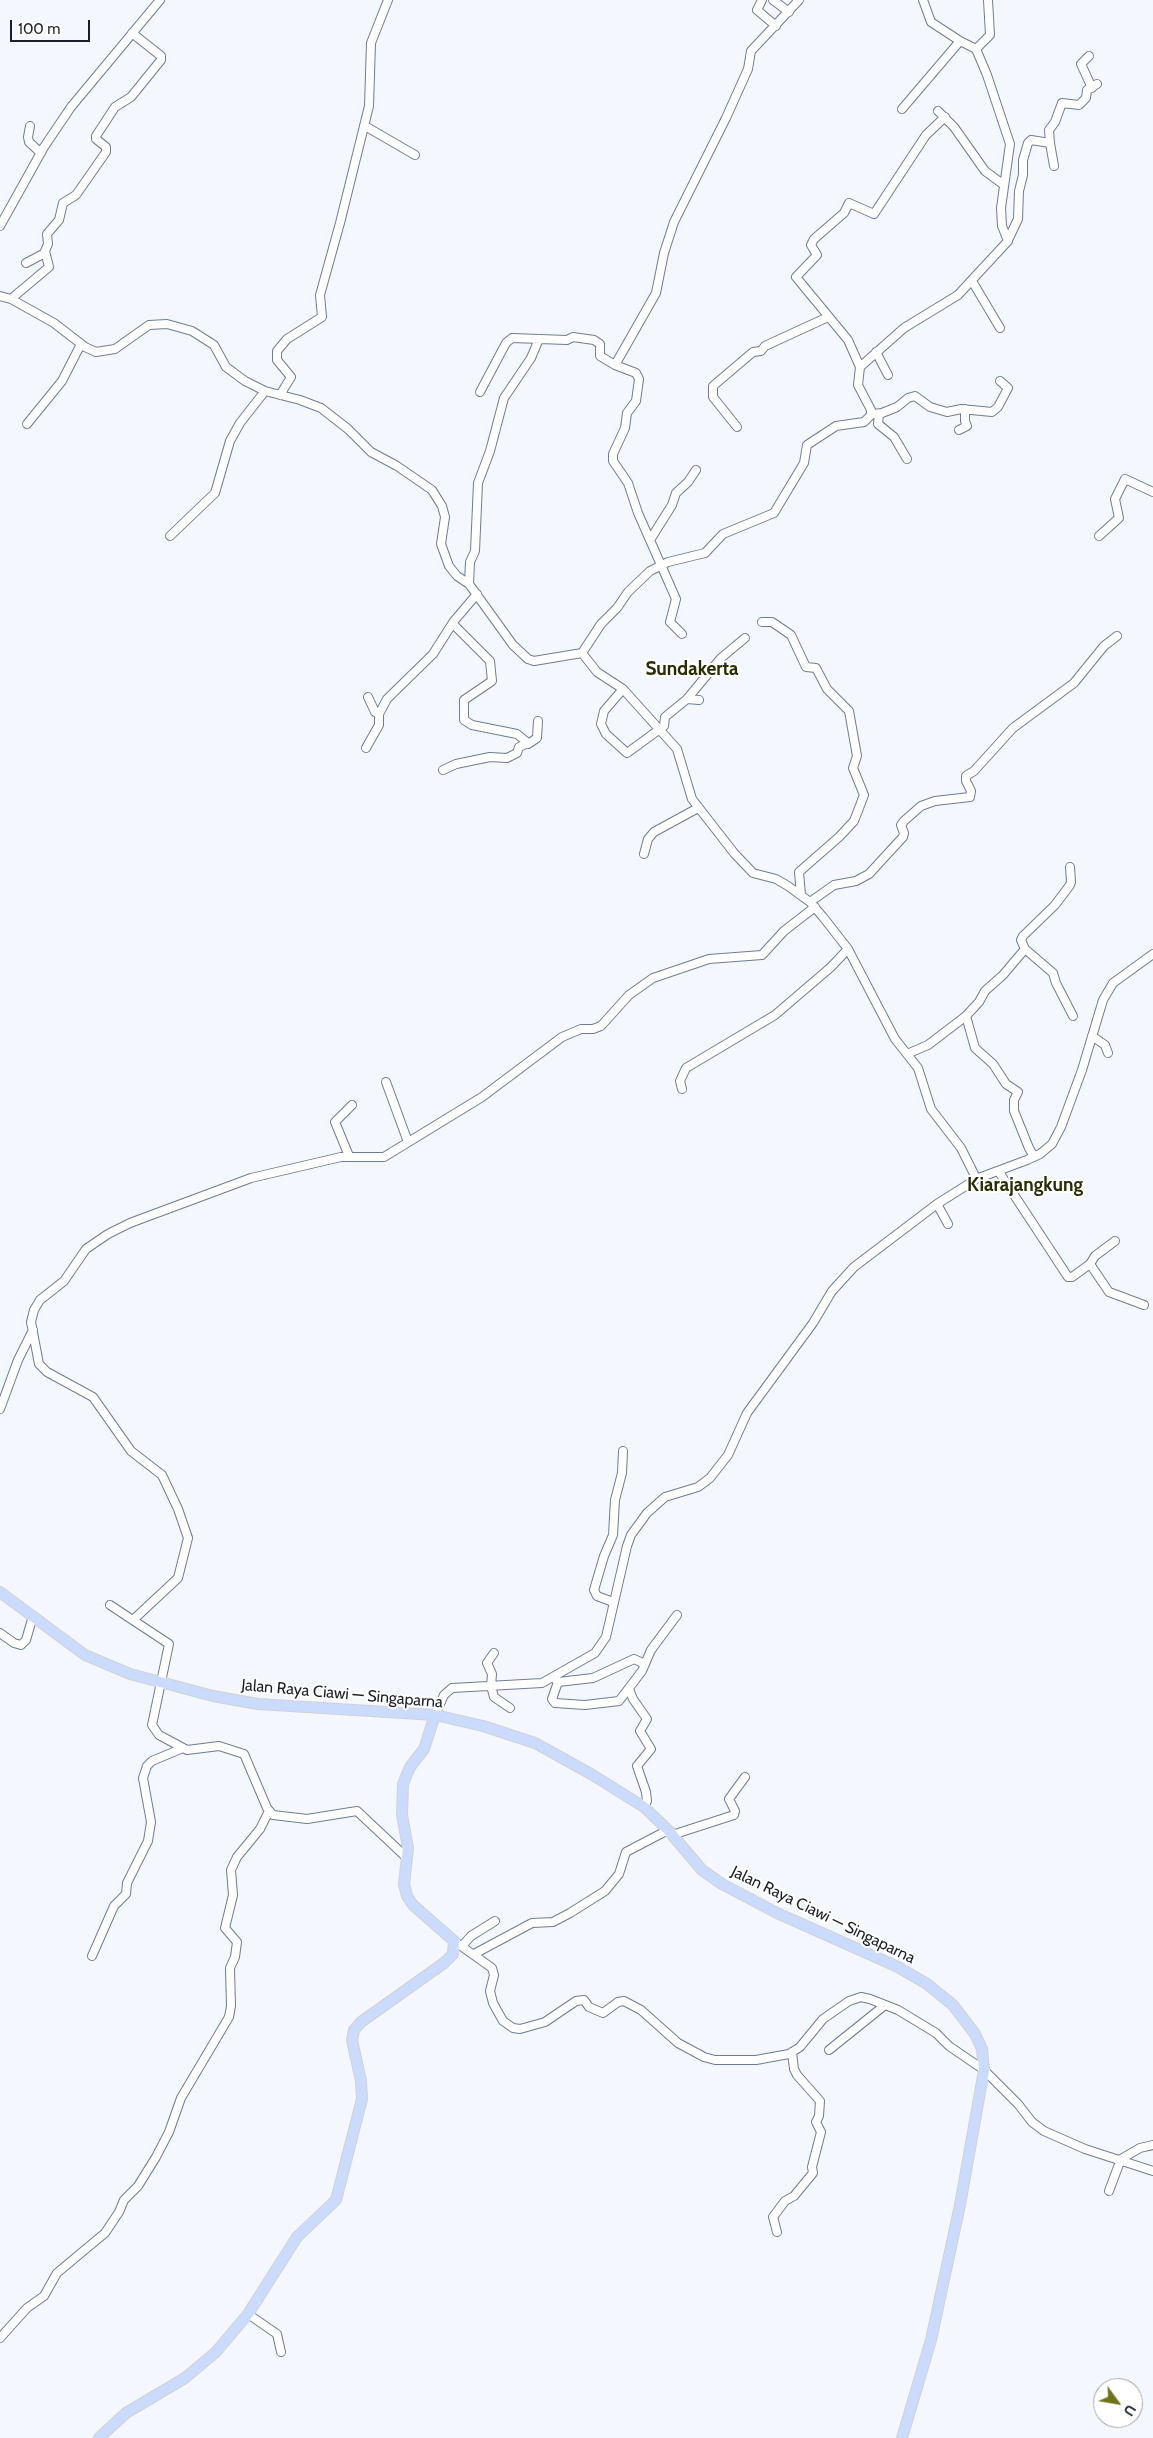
<!DOCTYPE html>
<html>
<head>
<meta charset="utf-8">
<style>
	body { margin:0 }
	#map { position:relative; width:1153px; height:2438px; overflow:hidden; background:#f4f7fd; font-family:Cabin,sans-serif }
	canvas { display:block }
	.north { position:absolute; left:1093px; top:2378px; width:50px; height:50px; box-sizing:border-box; background:#fff; border:1px solid #a3a5a9; border-radius:50%; rotate:122deg; font-size:14px; font-weight:700; line-height:20px; text-align:center; color:#1a1f29 }
	.north::after { content:''; display:block; margin:auto; width:18px; height:22px; background:#6f741b; clip-path:polygon(50% 0,100% 100%,50% 72%,0 100%) }
	.scale { position:absolute; left:10px; top:20px; width:80px; height:22px; box-sizing:border-box; border:2px solid #1a1f29; border-top:0; padding-left:6px; font-size:15px; line-height:18px; white-space:nowrap; color:#1a1f29; -webkit-text-stroke:4px #fff; paint-order:stroke }
</style>
</head>
<body>
<div id="map">
<canvas width="1153" height="2438"></canvas>
<div class="north">U</div>
<div class="scale">100 m</div>
</div>
<script>
const context = document.querySelector('canvas').getContext('2d');
context.lineJoin = 'round';
function toPath(rows) {
  const path = new Path2D();
  for (const r of rows) {
    path.moveTo(r[0], r[1]);
    for (let i = 2; i < r.length; i += 2) path.lineTo(r[i], r[i + 1]);
  }
  return path;
}
function stroke(path, color, width, dash) {
  context.strokeStyle = color;
  context.lineWidth = width;
  context.lineCap = dash ? 'butt' : 'round';
  context.setLineDash(dash || []);
  context.stroke(path);
}
function write(font, color, halo, rows, align = 'center') {
  context.font = font + ' Cabin,sans-serif';
  context.lineWidth = 4;
  context.setLineDash([]);
  context.textBaseline = 'middle';
  context.strokeStyle = halo;
  context.fillStyle = color;
  for (const [text, x, y, turn = 0] of rows) {
    context.save();
    context.translate(x, y);
    context.rotate((+turn || 0) * Math.PI / 180);
    context.textAlign = isNaN(turn) ? turn : align;
    if (halo) context.strokeText(text, 0, 0);
    context.fillText(text, 0, 0);
    context.restore();
  }
}
const minor = toPath([
	[762,0,757,10,776,26],
	[773,0,789,12],
	[976,49,990,35,988,0],
	[1089,56,1081,64,1092,88],
	[902,109,960,41],
	[938,111,954,127,985,171,1004,185],
	[30,126,28,137,29,142,41,153],
	[365,126,415,155],
	[1050,143,1049,130,1055,122,1062,103,1079,105,1086,98,1087,90,1097,84],
	[0,226,44,147,71,107,160,0],
	[1009,238,1018,219,1019,191,1023,175,1023,160,1028,143,1031,140,1050,143,1054,166],
	[26,263,45,253],
	[972,281,1000,328],
	[0,296,11,299,54,323,85,347,96,352,115,349,149,325,167,324,192,331,214,345,226,367,245,381,265,391,300,400,321,408,348,429,371,452,397,466,432,490,442,506,445,517,441,544,449,566,457,576,469,584,513,645,528,659,534,661,582,653,597,672,623,689,677,749,692,799,734,853,753,873,776,879,788,886,810,902,823,917,848,949,895,1039,918,1068,931,1109,961,1148,975,1176,975,1180,937,1204,854,1267,832,1291,813,1323,747,1413,728,1455,710,1478,698,1487,665,1497,647,1513,631,1535,627,1546,606,1637,595,1653,542,1683,452,1688,444,1695,435,1715],
	[11,299,49,267,45,251,48,244,47,234,59,220,63,203,76,195,106,152,106,147,96,139,96,136,115,107,131,97,161,60,161,56,132,33],
	[876,352,888,375],
	[860,367,848,340,796,277,817,255,811,245,814,239,844,213,849,203,874,214,926,135,945,117],
	[480,392,506,343,512,338,567,340,573,337,594,340,600,344,600,356,615,365],
	[280,395,291,377,277,360,277,351,287,339,322,317,320,295,340,223,369,106,371,43,388,0],
	[872,414,882,413,897,407,908,398,915,396,930,407,947,412,961,409,992,412,998,407,1008,388,1000,381],
	[879,414,878,424,894,437,907,459],
	[27,424,62,381,81,344],
	[737,427,713,397,713,386,753,352,761,351,765,346,828,317],
	[959,430,967,426,965,421,965,409],
	[170,536,215,493,230,441,240,423,265,391],
	[1099,536,1119,518,1115,499,1125,479,1153,492],
	[650,540,672,505,676,493,688,482,696,470],
	[469,584,470,562,475,551,478,483,490,451,504,398,531,358,539,339],
	[762,622,772,622,791,635,806,667,816,668,827,689,849,711,857,756,853,768,864,795,854,821,839,837,799,872,801,895],
	[682,634,670,622,676,599,638,513,628,483,613,461,613,454,625,428,627,413,636,401,639,379,636,373,615,365,656,293,664,253,674,222,726,118,748,69,751,51,799,0],
	[582,653,601,624,617,608,628,592,650,571,668,562,705,553,723,534,774,513,804,463,807,445,836,426,864,422,871,415,871,410,858,385,860,367,904,328,958,295,1008,241,1002,226,1001,208,1010,144,987,75,976,49,960,41,931,22,923,0],
	[623,689,604,711,601,724,606,734,627,753,664,726,665,717,687,699,699,700],
	[368,697,375,712,379,714,387,699,433,654,454,621,477,594],
	[687,699,721,658,745,638],
	[528,744,537,738,538,721],
	[366,748,379,725,379,714],
	[443,770,456,764,490,757,507,758,517,753,519,747,528,743,517,734,472,725,464,720,464,700,492,681,490,661,453,624],
	[644,854,648,839,654,832,698,808],
	[1070,867,1071,882,1070,885,1055,905,1023,936,1021,940,1025,949,1053,973,1056,983,1073,1016],
	[810,902,834,885,856,881,869,874,903,837,904,833,901,825,904,821,921,806,935,801,970,797,971,791,966,781,966,776,974,771,1013,728,1074,683,1104,646,1117,636],
	[966,1016,979,1002,985,991,1003,975,1025,949],
	[1092,1036,1105,1045,1108,1053],
	[907,1054,928,1045,966,1016,975,1048,993,1064,1006,1084,1018,1092,1014,1100,1014,1111,1029,1148,1034,1157],
	[386,1082,408,1142],
	[682,1089,680,1081,686,1068,775,1015,831,967,848,949],
	[349,1156,335,1122,352,1105],
	[999,1172,1068,1277,1072,1277,1090,1264,1109,1292,1144,1305],
	[976,1179,1027,1160,1040,1154,1052,1144,1061,1127,1082,1070,1103,1000,1113,983,1153,954],
	[937,1204,948,1224],
	[1090,1264,1095,1256,1115,1241],
	[0,1409,18,1360,33,1330],
	[613,1602,597,1596,594,1590,604,1556,613,1535,615,1500,622,1473,623,1451],
	[110,1605,169,1644,152,1725,159,1735,187,1750,219,1746,244,1754,267,1808,273,1815,307,1819,357,1811,407,1858],
	[133,1620,178,1578,188,1538,178,1509,162,1475,131,1451,93,1397,47,1372,39,1364,31,1322,34,1310,40,1300,64,1281,86,1249,108,1234,130,1223,251,1178,341,1157,384,1157,482,1097,562,1037,581,1029,593,1029,601,1026,629,995,653,978,709,959,762,955,784,931,815,907],
	[0,1633,14,1643,21,1645,26,1640,33,1616],
	[494,1653,487,1663,492,1674,491,1686,494,1697,510,1708],
	[555,1679,558,1682,593,1678,634,1659,645,1664],
	[558,1682,552,1699,555,1703,585,1705,619,1701,642,1671,651,1650,677,1615],
	[629,1689,633,1699,647,1719,640,1731,651,1749,637,1766,646,1792,647,1801,644,1807],
	[672,1835,734,1815,735,1811,729,1799,745,1777],
	[454,1941,492,1968,494,1975,490,1991,493,2003,503,2021,513,2028,520,2029,545,2022,576,2001,584,2000,589,2007,603,2013,618,2002,624,2001,641,2010,678,2043,704,2057,715,2060,756,2060,789,2054,800,2047,823,2019,849,2001,861,1997,870,1999,898,2010,936,2033,949,2046,984,2070,1018,2104,1032,2122,1044,2131,1085,2149,1153,2171],
	[462,1946,471,1936,495,1921],
	[474,1954,532,1923,553,1922,570,1913,605,1891,619,1874,626,1852,668,1830],
	[92,1956,114,1906,126,1894,127,1883,148,1841,151,1822,143,1778,147,1766,152,1761,183,1748],
	[829,2050,885,2005],
	[1109,2191,1121,2159,1140,2148,1153,2145],
	[777,2232,773,2217,785,2201,794,2196,813,2173,812,2167,821,2132,816,2122,819,2116,820,2101,797,2075,794,2069,792,2052],
	[248,2314,277,2334,281,2352],
	[0,2338,27,2308,44,2296,57,2273,105,2233,119,2212,124,2200,138,2186,156,2157,169,2132,181,2098,229,2017,231,2006,230,1968,235,1957,237,1942,225,1928,233,1895,231,1870,237,1857,260,1829,269,1811]
]);
const major = toPath([
	[0,1592,85,1655,130,1674,213,1696,258,1704,435,1715,483,1726,535,1743,591,1774,644,1807,668,1830,702,1870,722,1884,777,1913,898,1967,927,1984,953,2005,975,2034,982,2049,984,2070,960,2205,931,2340,902,2438],
	[99,2438,126,2413,185,2378,216,2352,248,2314,297,2237,336,2200,362,2099,361,2081,352,2040,354,2030,361,2022,444,1963,453,1954,454,1941,413,1905,407,1896,404,1884,408,1848,402,1815,403,1784,410,1767,424,1749,435,1715]
]);
stroke(minor, '#6f7c95', 10);
stroke(major, '#d1d2d4', 12);
stroke(minor, '#fff', 8);
stroke(major, '#cadbfd', 10);
write('16px', '#1a1f29', '#fff', [
	["Jalan Raya Ciawi — Singaparna",342,1694,5],
	["Jalan Raya Ciawi — Singaparna",823,1915,26]
]);
write('bold 19px', '#2a2c03', '#fff', [
	["Sundakerta",692,669],
	["Kiarajangkung",1025,1185]
]);
</script>
</body>
</html>
